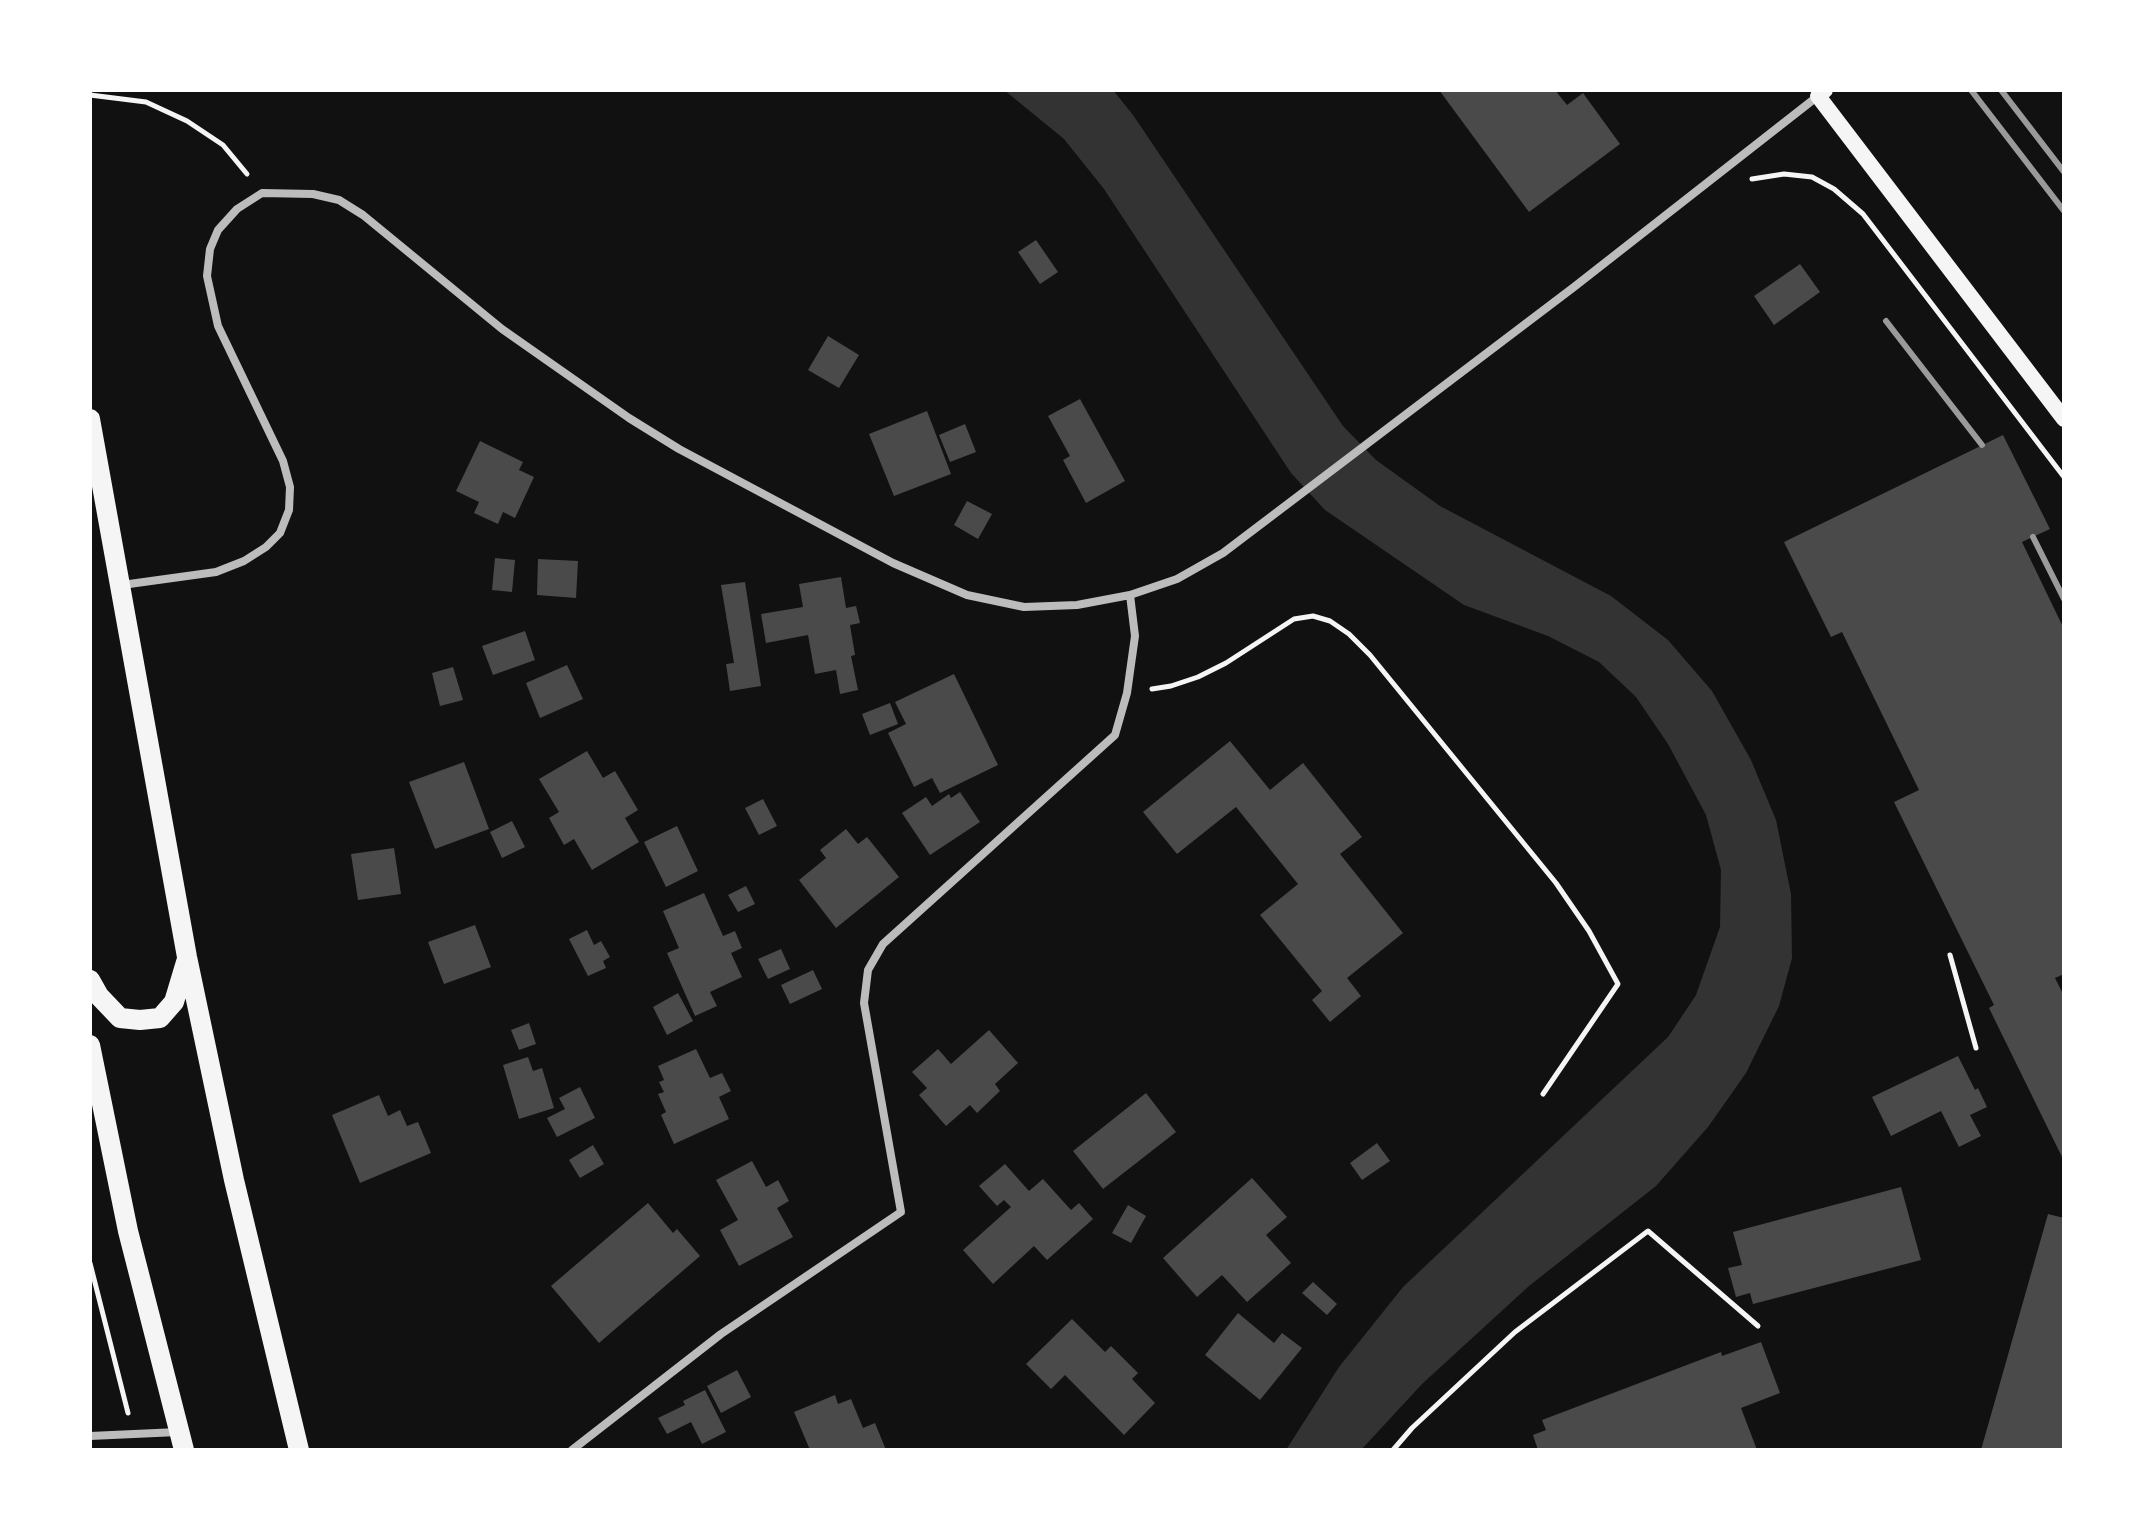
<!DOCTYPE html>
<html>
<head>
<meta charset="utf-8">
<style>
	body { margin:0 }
	#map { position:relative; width:2154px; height:1540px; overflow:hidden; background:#111; font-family:"Public Sans",sans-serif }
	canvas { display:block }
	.frame { position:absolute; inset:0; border:92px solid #fff; pointer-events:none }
</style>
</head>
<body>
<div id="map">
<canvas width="2154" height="1540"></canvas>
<div class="frame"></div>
</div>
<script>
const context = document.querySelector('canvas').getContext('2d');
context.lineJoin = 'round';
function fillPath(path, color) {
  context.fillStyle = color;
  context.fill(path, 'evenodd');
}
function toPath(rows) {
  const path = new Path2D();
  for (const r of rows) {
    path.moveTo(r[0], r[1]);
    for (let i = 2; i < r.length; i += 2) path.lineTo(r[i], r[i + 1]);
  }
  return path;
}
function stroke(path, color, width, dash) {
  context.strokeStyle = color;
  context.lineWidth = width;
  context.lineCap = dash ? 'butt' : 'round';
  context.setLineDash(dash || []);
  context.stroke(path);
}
fillPath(toPath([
	[1004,90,1113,90,1133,115,1343,426,1376,460,1440,506,1611,596,1668,640,1712,691,1751,760,1776,820,1791,894,1792,958,1779,1006,1746,1073,1708,1127,1656,1186,1529,1286,1422,1384,1361,1450,1286,1450,1339,1367,1403,1287,1668,1037,1696,995,1720,927,1721,870,1706,815,1668,744,1636,697,1599,662,1548,636,1464,605,1325,510,1291,473,1104,189,1064,139]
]), '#333');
fillPath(toPath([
	[1439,90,1555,90,1567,105,1583,93,1620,144,1529,212],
	[1036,240,1058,272,1040,284,1018,252],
	[1800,264,1820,292,1774,325,1754,296],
	[828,336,859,355,839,388,808,370],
	[1080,399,1125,481,1086,503,1063,460,1070,456,1048,416],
	[927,411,951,474,894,496,869,434],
	[965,424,976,452,950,462,939,435],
	[2003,435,2050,529,2022,542,2064,629,2064,974,2055,978,2064,996,2064,1156,2062,1157,1989,1008,1994,1005,1894,802,1919,790,1842,632,1831,637,1784,542],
	[480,441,523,462,519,470,534,477,515,518,503,512,498,524,474,513,479,502,456,491],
	[967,501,992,514,978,539,954,525],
	[495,558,515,560,512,592,492,590],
	[538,559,578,561,576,598,537,595],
	[841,577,846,608,856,606,860,623,850,625,855,655,851,656,858,690,840,694,836,670,815,674,808,635,766,643,761,614,803,607,799,584],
	[745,582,761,686,730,691,726,664,734,663,721,585],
	[525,631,535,660,493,675,482,646],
	[567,665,583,699,540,718,526,683],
	[453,667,463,700,440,706,432,673],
	[954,674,998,765,940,793,932,778,914,787,888,733,906,724,895,702],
	[890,703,898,724,870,735,862,714],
	[1230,741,1270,790,1303,763,1362,837,1340,854,1403,933,1347,978,1361,996,1330,1022,1312,1000,1322,991,1260,915,1298,884,1236,807,1177,854,1143,812],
	[587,751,603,778,615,771,638,810,625,818,639,842,592,870,574,839,564,845,549,818,559,812,539,779],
	[464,762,489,829,435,849,409,782],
	[960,792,980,822,930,855,902,813,926,797,932,806,949,794,951,798],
	[763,799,777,826,759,835,745,808],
	[512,821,525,847,502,858,490,832],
	[677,826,698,871,666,887,644,842],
	[846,829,858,844,867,837,899,877,836,928,799,880,826,858,820,850],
	[394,848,401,894,358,900,351,854],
	[746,886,755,904,738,912,728,895],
	[704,893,723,936,735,931,742,948,731,953,742,977,710,992,717,1006,695,1016,667,953,679,948,663,911],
	[475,925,491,967,444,984,428,942],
	[587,930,594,945,601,941,610,957,603,961,606,968,588,976,569,939],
	[781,949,790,969,768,979,758,959],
	[813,970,822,989,790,1004,781,985],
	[678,993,693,1021,667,1035,653,1007],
	[529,1023,536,1044,519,1050,511,1030],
	[989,1030,1018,1063,995,1084,1000,1091,977,1113,970,1105,946,1126,919,1095,927,1088,912,1072,938,1049,951,1064],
	[696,1049,710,1078,722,1073,731,1091,719,1097,729,1119,674,1144,661,1115,666,1112,658,1094,664,1092,659,1082,664,1080,658,1066],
	[1958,1056,1975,1090,1978,1088,1987,1107,1970,1115,1981,1136,1959,1147,1941,1111,1891,1136,1872,1097],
	[528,1057,533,1071,542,1068,554,1108,519,1119,503,1065],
	[580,1087,595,1118,557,1137,547,1118,565,1109,559,1098],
	[1146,1093,1176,1132,1103,1189,1073,1151],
	[379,1095,388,1116,400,1110,407,1126,418,1122,431,1153,360,1183,332,1115],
	[1377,1143,1390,1161,1362,1180,1350,1163],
	[593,1145,604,1164,580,1178,569,1160],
	[752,1161,766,1187,778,1180,789,1201,777,1208,793,1237,739,1266,720,1230,738,1220,716,1180],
	[1005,1164,1029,1191,1043,1179,1071,1210,1079,1203,1093,1219,1047,1260,1034,1246,993,1284,963,1250,1011,1207,1004,1200,997,1206,979,1186],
	[1252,1178,1287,1217,1266,1235,1291,1263,1247,1302,1222,1275,1197,1297,1163,1258],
	[1901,1187,1921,1260,1753,1304,1750,1293,1736,1297,1728,1268,1742,1265,1733,1232],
	[648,1203,673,1233,677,1229,700,1256,599,1343,551,1286],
	[1128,1205,1146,1216,1131,1243,1112,1233],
	[2048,1214,2064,1218,2064,1450,1981,1450],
	[1313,1282,1337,1304,1327,1315,1302,1293],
	[1238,1313,1274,1343,1282,1333,1302,1348,1260,1400,1205,1355],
	[1072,1319,1105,1352,1111,1346,1138,1373,1132,1379,1155,1403,1124,1435,1065,1375,1051,1389,1026,1364],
	[1761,1342,1780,1393,1741,1408,1757,1450,1538,1450,1533,1435,1546,1430,1542,1420,1721,1352,1722,1356],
	[737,1370,751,1397,721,1413,707,1386],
	[705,1390,726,1432,702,1444,691,1422,667,1434,658,1418,685,1405,683,1401],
	[835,1395,838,1404,851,1399,863,1428,875,1423,886,1450,810,1450,794,1412]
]), '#4a4a4a');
stroke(toPath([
	[90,95,146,102,187,121,223,145,247,174],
	[1752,179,1784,174,1812,177,1834,189,1863,214,2064,477],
	[1152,689,1171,686,1198,677,1226,663,1294,619,1313,616,1330,621,1349,634,1370,655,1556,883,1589,931,1618,984,1543,1094],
	[1950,955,1976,1048],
	[90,1263,128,1413],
	[1393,1450,1412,1428,1515,1332,1648,1231,1758,1326]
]), '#f5f5f5', 5);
stroke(toPath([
	[122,585,216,572,244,561,266,547,280,533,289,510,290,487,283,461,218,326,207,276,210,249,218,230,237,209,262,193,313,194,339,200,363,215,502,329,629,418,679,449,893,563,967,595,1024,607,1077,605,1130,595,1177,579,1223,553,1574,287,1818,96],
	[90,1436,178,1432],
	[572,1450,721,1334,901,1212,864,1003,868,970,883,944,1115,735,1127,693,1135,636,1130,595]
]), '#bcbcbc', 8);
stroke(toPath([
	[1825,90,1818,96,2064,419]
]), '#f5f5f5', 16);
stroke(toPath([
	[90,419,187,957,234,1180,299,1450],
	[90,980,99,996,120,1018,140,1020,160,1018,174,1002,186,962],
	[90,1045,128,1231,184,1450]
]), '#f5f5f5', 20);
stroke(toPath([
	[1971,90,2064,211],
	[2001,90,2064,172],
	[1886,321,1982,445],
	[2033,537,2064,599]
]), '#9a9a9a', 6);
</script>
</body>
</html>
